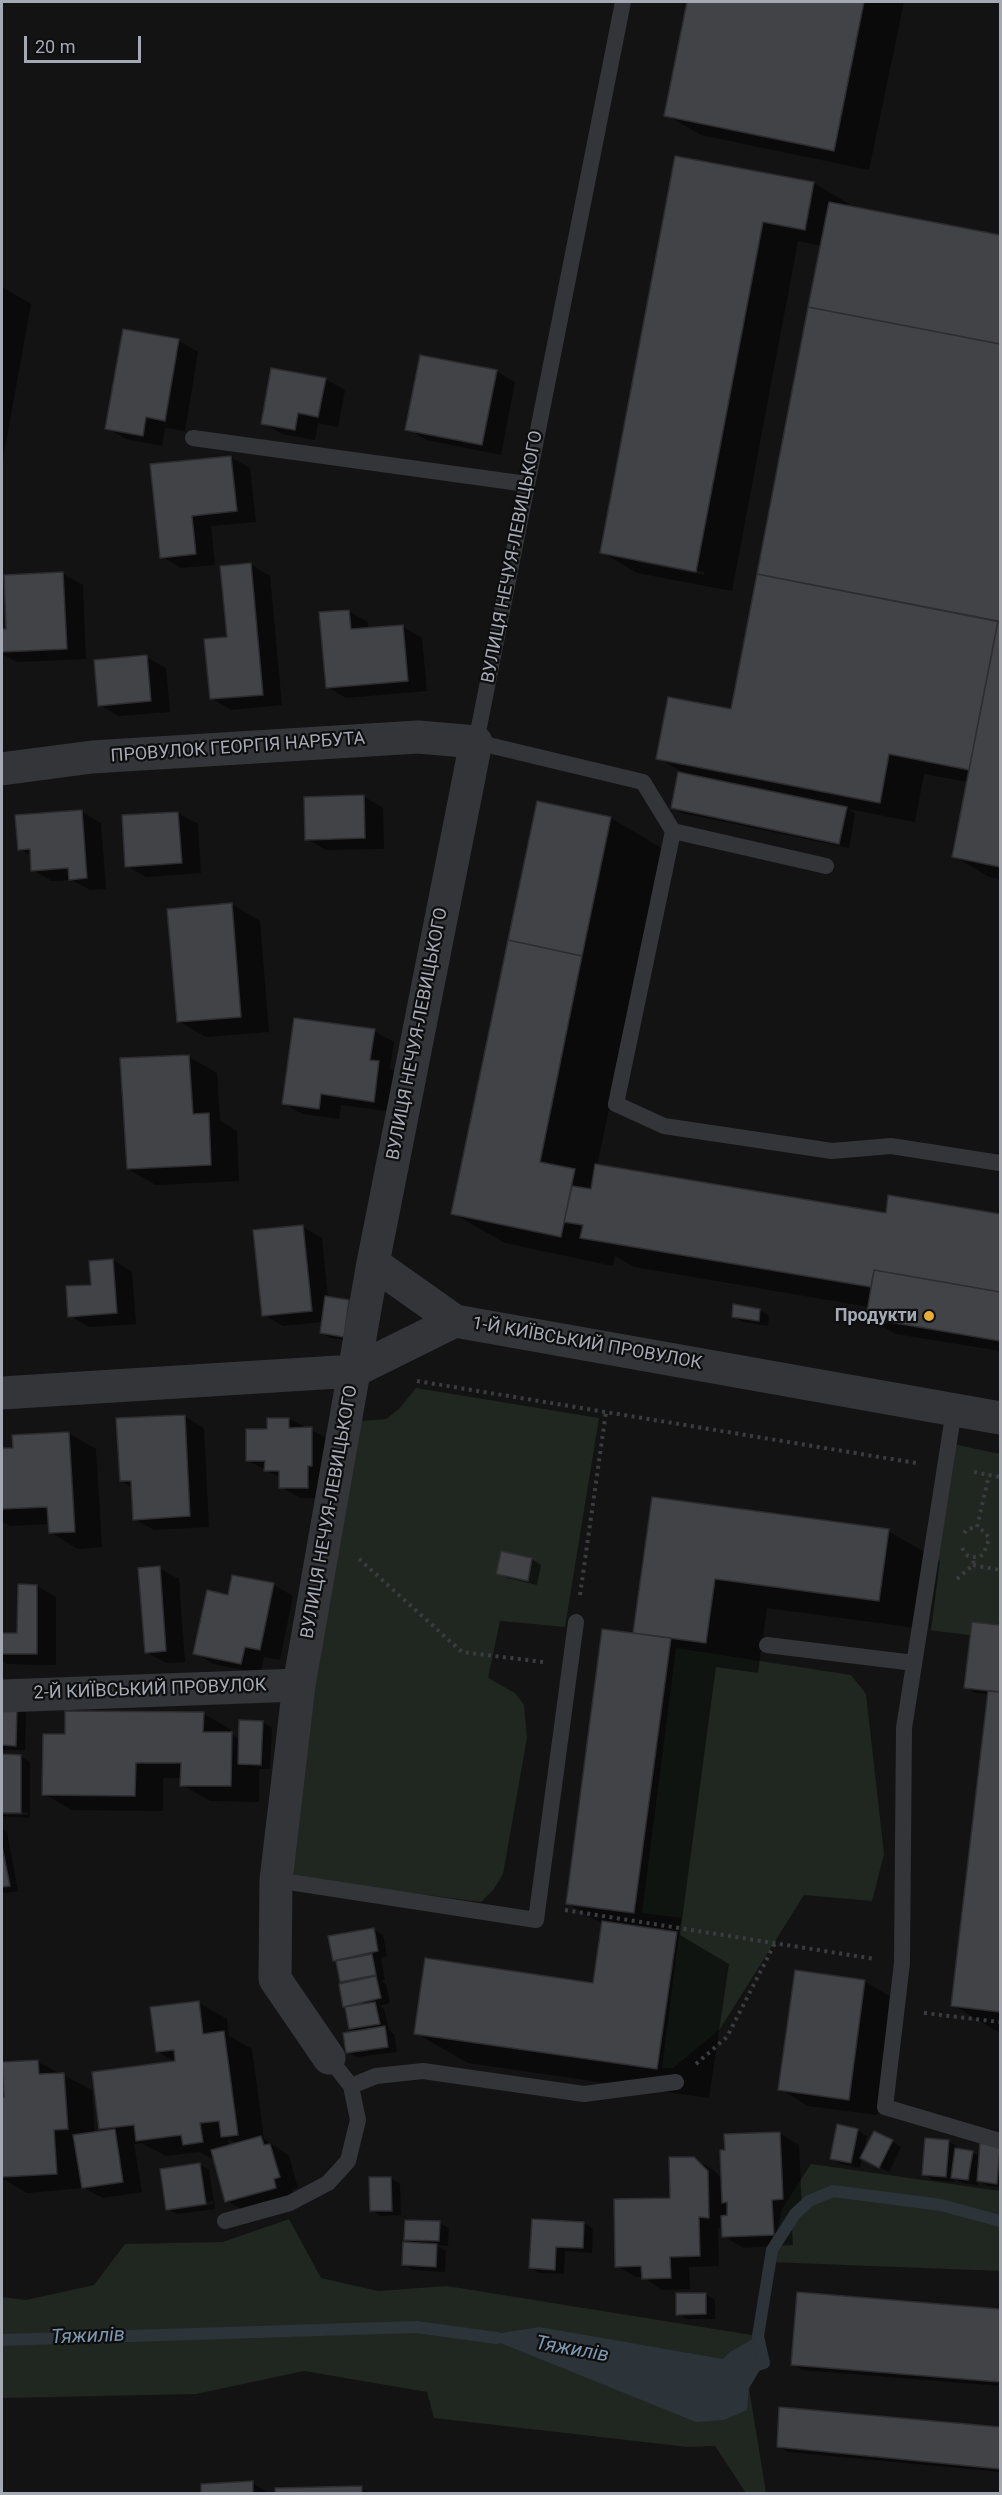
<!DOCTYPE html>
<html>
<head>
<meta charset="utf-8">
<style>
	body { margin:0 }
	#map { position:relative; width:1002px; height:2495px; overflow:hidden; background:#131314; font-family:Roboto,sans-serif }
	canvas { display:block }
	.frame { position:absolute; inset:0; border:3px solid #a5a9b4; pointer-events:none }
	.scale { position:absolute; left:24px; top:36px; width:117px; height:27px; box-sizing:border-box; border:3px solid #a5a9b4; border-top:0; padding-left:8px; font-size:18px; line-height:21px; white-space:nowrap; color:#a5a9b4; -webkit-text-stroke:4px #0e0e0f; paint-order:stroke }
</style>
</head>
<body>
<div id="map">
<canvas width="1002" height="2495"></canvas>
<div class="frame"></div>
<div class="scale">20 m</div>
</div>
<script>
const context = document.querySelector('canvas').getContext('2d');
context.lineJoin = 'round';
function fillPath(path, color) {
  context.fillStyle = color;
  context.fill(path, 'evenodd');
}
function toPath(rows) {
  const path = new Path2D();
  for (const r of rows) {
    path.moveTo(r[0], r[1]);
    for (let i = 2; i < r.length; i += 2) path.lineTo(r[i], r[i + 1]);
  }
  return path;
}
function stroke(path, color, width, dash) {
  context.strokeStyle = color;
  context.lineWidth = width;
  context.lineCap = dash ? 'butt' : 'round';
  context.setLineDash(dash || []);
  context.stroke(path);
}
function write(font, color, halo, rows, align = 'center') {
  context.font = font + ' Roboto,sans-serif';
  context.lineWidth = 4.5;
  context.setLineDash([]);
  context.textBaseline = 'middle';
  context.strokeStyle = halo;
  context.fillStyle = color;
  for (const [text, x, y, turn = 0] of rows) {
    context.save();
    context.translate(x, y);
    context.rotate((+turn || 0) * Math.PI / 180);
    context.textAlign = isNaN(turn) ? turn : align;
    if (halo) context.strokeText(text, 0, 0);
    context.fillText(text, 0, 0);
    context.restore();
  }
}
fillPath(toPath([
	[416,1388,599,1418,565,1627,500,1621,488,1678,515,1693,524,1705,527,1738,503,1874,494,1889,481,1902,297,1878,290,1870,308,1686,361,1421,386,1419,399,1409],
	[948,1443,1000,1454,1000,1625,972,1622,970,1635,920,1629],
	[676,1648,851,1675,866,1694,884,1854,872,1901,804,1895,720,2029,673,2068,662,2068,681,1918,642,1913],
	[811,2164,1000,2191,1000,2271,770,2262,782,2209],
	[289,2219,321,2278,378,2291,447,2286,758,2336,764,2363,749,2388,766,2493,746,2493,715,2446,688,2447,434,2418,427,2392,304,2371,196,2394,2,2398,2,2297,26,2300,94,2285,125,2244,223,2242]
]), '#1f2720');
fillPath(toPath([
	[539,2327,723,2359,730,2352,758,2336,764,2363,749,2388,747,2410,724,2420,696,2422,483,2336]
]), '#2c3339');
fillPath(toPath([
	[689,2,904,2,869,170,701,135,666,115],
	[676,158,814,183,849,204,848,207,1000,237,1000,879,989,877,954,856,968,782,924,774,915,822,848,809,855,813,849,848,682,813,672,808,686,774,658,758,732,711,822,246,798,241,732,591,637,573,602,552],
	[638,559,704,572,704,575,638,562],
	[2,287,31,304,2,465],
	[124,331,179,341,198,352,185,431,165,428,162,446,126,439,107,428],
	[496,371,515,382,501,455,427,440,407,429],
	[325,379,345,390,338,427,318,423,315,440,282,434,263,423],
	[230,457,250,468,256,522,211,526,215,565,181,568,162,557],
	[250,564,270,576,282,705,231,710,211,698],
	[63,574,83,585,86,659,17,662,2,654,2,631,8,631],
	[348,611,368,622,368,629,403,627,422,638,427,691,346,698,327,687],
	[146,657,166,668,170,712,119,716,100,705],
	[363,796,383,808,384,849,326,850,307,839],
	[538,803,611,818,663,849,597,1166,887,1215,890,1197,1000,1215,1000,1351,896,1334,868,1318,869,1307,634,1267,615,1256,613,1266,505,1243,452,1213],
	[82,812,101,823,106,889,90,890,72,880,52,881,33,870,32,856,19,849],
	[178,813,198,824,201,873,146,877,127,866,123,817],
	[232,904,260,921,269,1032,206,1037,178,1021],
	[374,1031,394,1042,390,1068,398,1073,393,1112,341,1105,339,1119,303,1114,283,1103],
	[189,1057,217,1073,220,1121,237,1131,239,1181,156,1185,128,1169],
	[303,1227,322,1238,328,1298,348,1301,358,1307,353,1341,331,1338,322,1333,323,1322,283,1326,264,1315],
	[113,1260,132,1272,136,1324,89,1327,70,1316],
	[760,1310,769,1316,768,1326,743,1322,733,1316],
	[184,1416,204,1428,209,1527,154,1530,134,1519,132,1487,121,1481],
	[269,1419,289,1419,331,1440,327,1498,300,1498,281,1487,281,1478,247,1460,269,1431],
	[68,1433,96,1449,102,1547,78,1549,50,1532,49,1524,10,1526,2,1521,2,1450,14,1449],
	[653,1498,888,1531,940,1561,931,1630,767,1608,758,1673,716,1667,680,1935,729,1964,709,2098,468,2063,416,2033,594,1984,603,1924,568,1904,641,1636,635,1633],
	[502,1553,532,1559,541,1565,537,1585,507,1578,498,1573],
	[159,1568,179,1579,185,1662,166,1663,146,1652],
	[233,1576,274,1585,293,1596,280,1660,264,1657,260,1674,214,1664,195,1653,229,1597],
	[37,1586,56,1597,56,1665,7,1664,2,1661,2,1634,19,1635],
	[973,1624,1000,1627,1000,2033,953,2005,990,1694,975,1693,965,1687],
	[2,1708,16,1708,26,1713,25,1750,2,1750],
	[203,1713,231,1730,231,1734,240,1739,262,1722,272,1728,270,1769,259,1769,259,1802,210,1801,182,1785,182,1778,163,1778,163,1811,72,1810,44,1794],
	[2,1756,21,1756,30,1762,30,1818,2,1816],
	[2,1812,28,1812,28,1815,2,1815],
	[2,1829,7,1832,18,1891,5,1893,2,1891],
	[373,1929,383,1935,387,1956,381,1958,385,1980,381,1981,386,1984,390,2003,379,2006,384,2009,389,2030,394,2034,397,2052,357,2057,347,2052,357,2032,350,2028,340,1986,347,1984,342,1981,337,1962,334,1960],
	[865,1982,893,1998,877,2115,808,2106,780,2089],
	[199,2003,227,2019,229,2036,252,2049,264,2139,289,2156,298,2188,292,2190,295,2199,246,2212,227,2201,215,2160,199,2152,166,2156,142,2143,134,2144,142,2192,103,2198,84,2188,27,2193,2,2178,2,2099,5,2099,38,2062,92,2090,95,2134,107,2132,100,2128,177,2063,158,2052],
	[228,2139,237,2144,229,2146],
	[857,2130,867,2136,863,2154,892,2141,901,2147,889,2172,862,2158,860,2168,841,2164,831,2159],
	[779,2133,799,2145,802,2210,791,2210,793,2245,743,2248,724,2236,723,2228,718,2228,719,2266,689,2267,690,2289,662,2290,643,2277,636,2277,617,2266,671,2199,693,2158,713,2170,723,2179],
	[948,2141,958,2147,958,2150,972,2152,981,2157,1000,2148,1000,2187,988,2186,978,2180,978,2185,962,2183,955,2179,955,2182,933,2180,923,2174],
	[200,2164,209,2170,215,2209,177,2214,168,2209],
	[213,2201,214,2204,174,2210,174,2207],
	[390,2178,400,2184,401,2215,381,2216,371,2210],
	[439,2223,449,2228,448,2246,436,2245,446,2251,445,2272,413,2270,403,2264,415,2244,406,2239],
	[584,2223,593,2229,592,2253,565,2251,564,2274,540,2273,531,2268],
	[706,2294,715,2300,715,2319,687,2319,677,2314],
	[798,2294,1000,2311,1000,2386,802,2370,792,2364],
	[780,2408,1000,2429,1000,2472,788,2452,779,2447],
	[252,2483,271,2494,202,2494],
	[361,2488,371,2494,277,2494]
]), '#0007');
stroke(toPath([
	[2,2340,416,2327,497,2338],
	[757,2365,764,2363,758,2336,772,2250,795,2214,809,2201,833,2191,941,2205,1000,2221]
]), '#2c3339', 12);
const building = toPath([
	[687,2,864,2,834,151,664,116,687,2],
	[675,156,814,182,805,230,763,222,696,572,600,553,675,156],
	[829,202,1000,235,1000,344,808,307,829,202],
	[808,307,1000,344,1000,622,757,574,808,307],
	[123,329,179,339,165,421,146,417,143,436,105,429,123,329],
	[420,355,497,370,482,445,405,430,420,355],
	[271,368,326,378,318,417,298,413,295,430,261,424,271,368],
	[231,456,237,511,192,516,196,554,160,558,150,464,231,456],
	[251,563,263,695,210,699,204,639,227,637,220,566,251,563],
	[63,572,67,649,2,652,2,629,6,629,4,575,63,572],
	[757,574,998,621,969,770,889,754,880,803,656,759,668,697,731,709,757,574],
	[349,610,351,629,403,625,408,681,326,688,319,612,349,610],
	[998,621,1000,622,1000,867,952,857,998,621],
	[147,655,151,701,98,706,94,660,147,655],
	[678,772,847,807,839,844,671,808,678,772],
	[364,795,365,838,305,840,304,797,364,795],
	[537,801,611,817,582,956,508,940,537,801],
	[82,810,87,878,69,880,68,868,31,871,30,849,18,850,15,815,82,810],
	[178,812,182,863,125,867,122,815,178,812],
	[232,903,241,1017,177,1022,167,909,232,903],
	[508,940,582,956,540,1162,575,1169,561,1237,451,1214,508,940],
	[294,1018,375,1029,370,1060,379,1061,374,1102,321,1094,319,1109,282,1104,294,1018],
	[189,1055,193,1114,209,1113,211,1165,127,1169,120,1058,189,1055],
	[595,1164,886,1213,888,1195,1000,1214,1000,1292,874,1270,871,1287,580,1238,583,1225,564,1222,572,1186,591,1189,595,1164],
	[303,1225,312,1311,262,1316,253,1230,303,1225],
	[113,1259,117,1313,68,1317,66,1286,91,1285,89,1261,113,1259],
	[874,1270,1000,1292,1000,1341,866,1318,874,1270],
	[325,1296,349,1300,344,1337,320,1333,325,1296],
	[733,1304,760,1309,759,1321,732,1317,733,1304],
	[185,1415,190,1516,133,1520,131,1481,120,1481,116,1418,185,1415],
	[267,1418,289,1418,289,1428,312,1427,312,1466,308,1466,308,1488,279,1488,279,1471,264,1471,265,1461,246,1461,246,1429,267,1429,267,1418],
	[69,1432,75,1532,49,1533,47,1507,2,1509,2,1448,13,1448,12,1435,69,1432],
	[652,1497,889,1529,879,1601,715,1579,706,1643,633,1633,652,1497],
	[501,1551,532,1558,528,1581,496,1574,501,1551],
	[160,1566,166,1651,145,1653,138,1568,160,1566],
	[232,1575,274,1583,260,1650,245,1647,241,1664,193,1654,207,1590,228,1595,232,1575],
	[18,1584,37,1585,37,1654,2,1654,2,1633,17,1633,18,1584],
	[972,1622,1000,1625,1000,1692,964,1688,972,1622],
	[602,1629,671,1638,634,1913,566,1904,602,1629],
	[988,1691,1000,1692,1000,2012,951,2006,988,1691],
	[2,1706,17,1706,16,1746,2,1745,2,1706],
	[65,1711,204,1712,203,1732,232,1732,231,1786,180,1786,181,1763,136,1763,135,1796,42,1795,43,1734,65,1734,65,1711],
	[239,1720,263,1721,261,1765,238,1764,239,1720],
	[2,1754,21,1755,21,1813,2,1813,2,1754],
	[2,1846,10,1886,2,1887,2,1846],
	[602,1921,677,1932,657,2069,414,2034,425,1958,593,1983,602,1921],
	[374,1928,378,1951,333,1961,328,1936,374,1928],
	[372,1954,376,1975,340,1982,336,1961,372,1954],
	[795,1970,865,1980,849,2100,778,2090,795,1970],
	[376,1976,381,1998,343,2007,339,1984,376,1976],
	[199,2001,203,2034,224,2031,238,2135,221,2137,219,2121,200,2123,203,2142,183,2145,181,2135,136,2141,134,2125,99,2129,92,2072,175,2061,174,2050,156,2052,150,2007,199,2001],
	[375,2002,380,2024,349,2029,345,2007,375,2002],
	[385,2026,388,2047,346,2053,343,2033,385,2026],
	[38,2060,39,2074,64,2073,68,2129,54,2130,57,2174,2,2177,2,2097,4,2097,2,2062,38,2060],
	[837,2124,858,2129,851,2163,830,2159,837,2124],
	[115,2129,123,2182,82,2188,73,2135,115,2129],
	[874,2131,893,2140,879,2168,860,2158,874,2131],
	[780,2132,783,2199,772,2200,774,2235,722,2237,721,2216,727,2215,727,2202,722,2203,720,2150,725,2150,724,2134,780,2132],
	[261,2136,264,2145,270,2144,280,2177,274,2179,276,2188,225,2202,211,2150,261,2136],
	[925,2138,949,2140,946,2177,922,2175,925,2138],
	[980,2143,1000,2146,997,2184,977,2181,980,2143],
	[955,2148,973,2151,968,2180,951,2178,955,2148],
	[669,2157,694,2157,708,2171,709,2218,699,2217,700,2256,670,2257,671,2278,642,2279,641,2266,615,2267,614,2199,670,2198,669,2157],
	[200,2163,206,2204,166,2210,160,2169,200,2163],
	[369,2177,391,2177,392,2211,370,2211,369,2177],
	[532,2219,584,2222,583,2248,556,2247,555,2270,529,2268,532,2219],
	[405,2220,440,2221,439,2241,404,2240,405,2220],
	[403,2242,437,2244,436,2267,402,2265,403,2242],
	[797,2292,1000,2309,1000,2382,791,2365,797,2292],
	[676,2293,706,2293,706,2314,676,2315,676,2293],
	[779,2407,1000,2427,1000,2469,777,2447,779,2407],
	[253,2481,253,2494,201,2494,201,2484,253,2481],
	[362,2486,362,2494,275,2494,275,2488,362,2486]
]);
fillPath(building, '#424347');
stroke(building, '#2d2d30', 1.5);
stroke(toPath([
	[417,1381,916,1463],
	[974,1472,1000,1477],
	[964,1533,968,1529,977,1527,989,1475],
	[962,1548,968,1556,974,1557,980,1557,984,1553,989,1539,986,1533,977,1527],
	[359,1559,462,1652,543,1662],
	[973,1565,1000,1570],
	[957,1579,973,1565,974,1557],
	[580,1595,606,1412],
	[565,1910,875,1959],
	[924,2013,1000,2022],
	[696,2064,727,2037,775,1943]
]), '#3a3c40', 4, [3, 4.5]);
stroke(toPath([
	[623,2,476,742,643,782,673,831,616,1104,664,1126,832,1151,891,1146,1000,1163],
	[193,438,527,484],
	[673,831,826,866],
	[954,1410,904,1728,902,1963,885,2107,1000,2141],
	[767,1645,914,1663],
	[276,1880,536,1920,576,1622],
	[329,2058,351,2086,376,2076,423,2071,584,2094,676,2082],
	[225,2221,290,2203,328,2183,348,2161,358,2120,351,2086]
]), '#343539', 16);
stroke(toPath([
	[2,769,92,757,418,737,476,742,373,1263,299,1685,276,1880,275,1979,329,2058],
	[373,1263,455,1321],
	[2,1393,354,1371,455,1321,1000,1418],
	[2,1696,299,1685]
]), '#343539', 33);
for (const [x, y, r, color] of [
	[929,1316,6,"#e8ac37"]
]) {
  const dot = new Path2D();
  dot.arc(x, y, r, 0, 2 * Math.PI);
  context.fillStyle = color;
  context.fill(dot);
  stroke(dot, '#0e0e0f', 2);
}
write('18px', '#a5a9b4', '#0e0e0f', [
	["ВУЛИЦЯ НЕЧУЯ-ЛЕВИЦЬКОГО",513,557,-79],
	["ПРОВУЛОК ГЕОРГІЯ НАРБУТА",238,748,-4],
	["ВУЛИЦЯ НЕЧУЯ-ЛЕВИЦЬКОГО",418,1034,-79],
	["1-Й КИЇВСЬКИЙ ПРОВУЛОК",587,1344,10],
	["ВУЛИЦЯ НЕЧУЯ-ЛЕВИЦЬКОГО",330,1512,-80],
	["2-Й КИЇВСЬКИЙ ПРОВУЛОК",150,1690,-2]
]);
write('bold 18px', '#a5a9b4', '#0e0e0f', [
	["Продукти",917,1316]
], 'right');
write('italic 20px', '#7d97ae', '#0e0e0f', [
	["Тяжилів",88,2337,-2],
	["Тяжилів",572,2350,10]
]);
</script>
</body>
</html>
